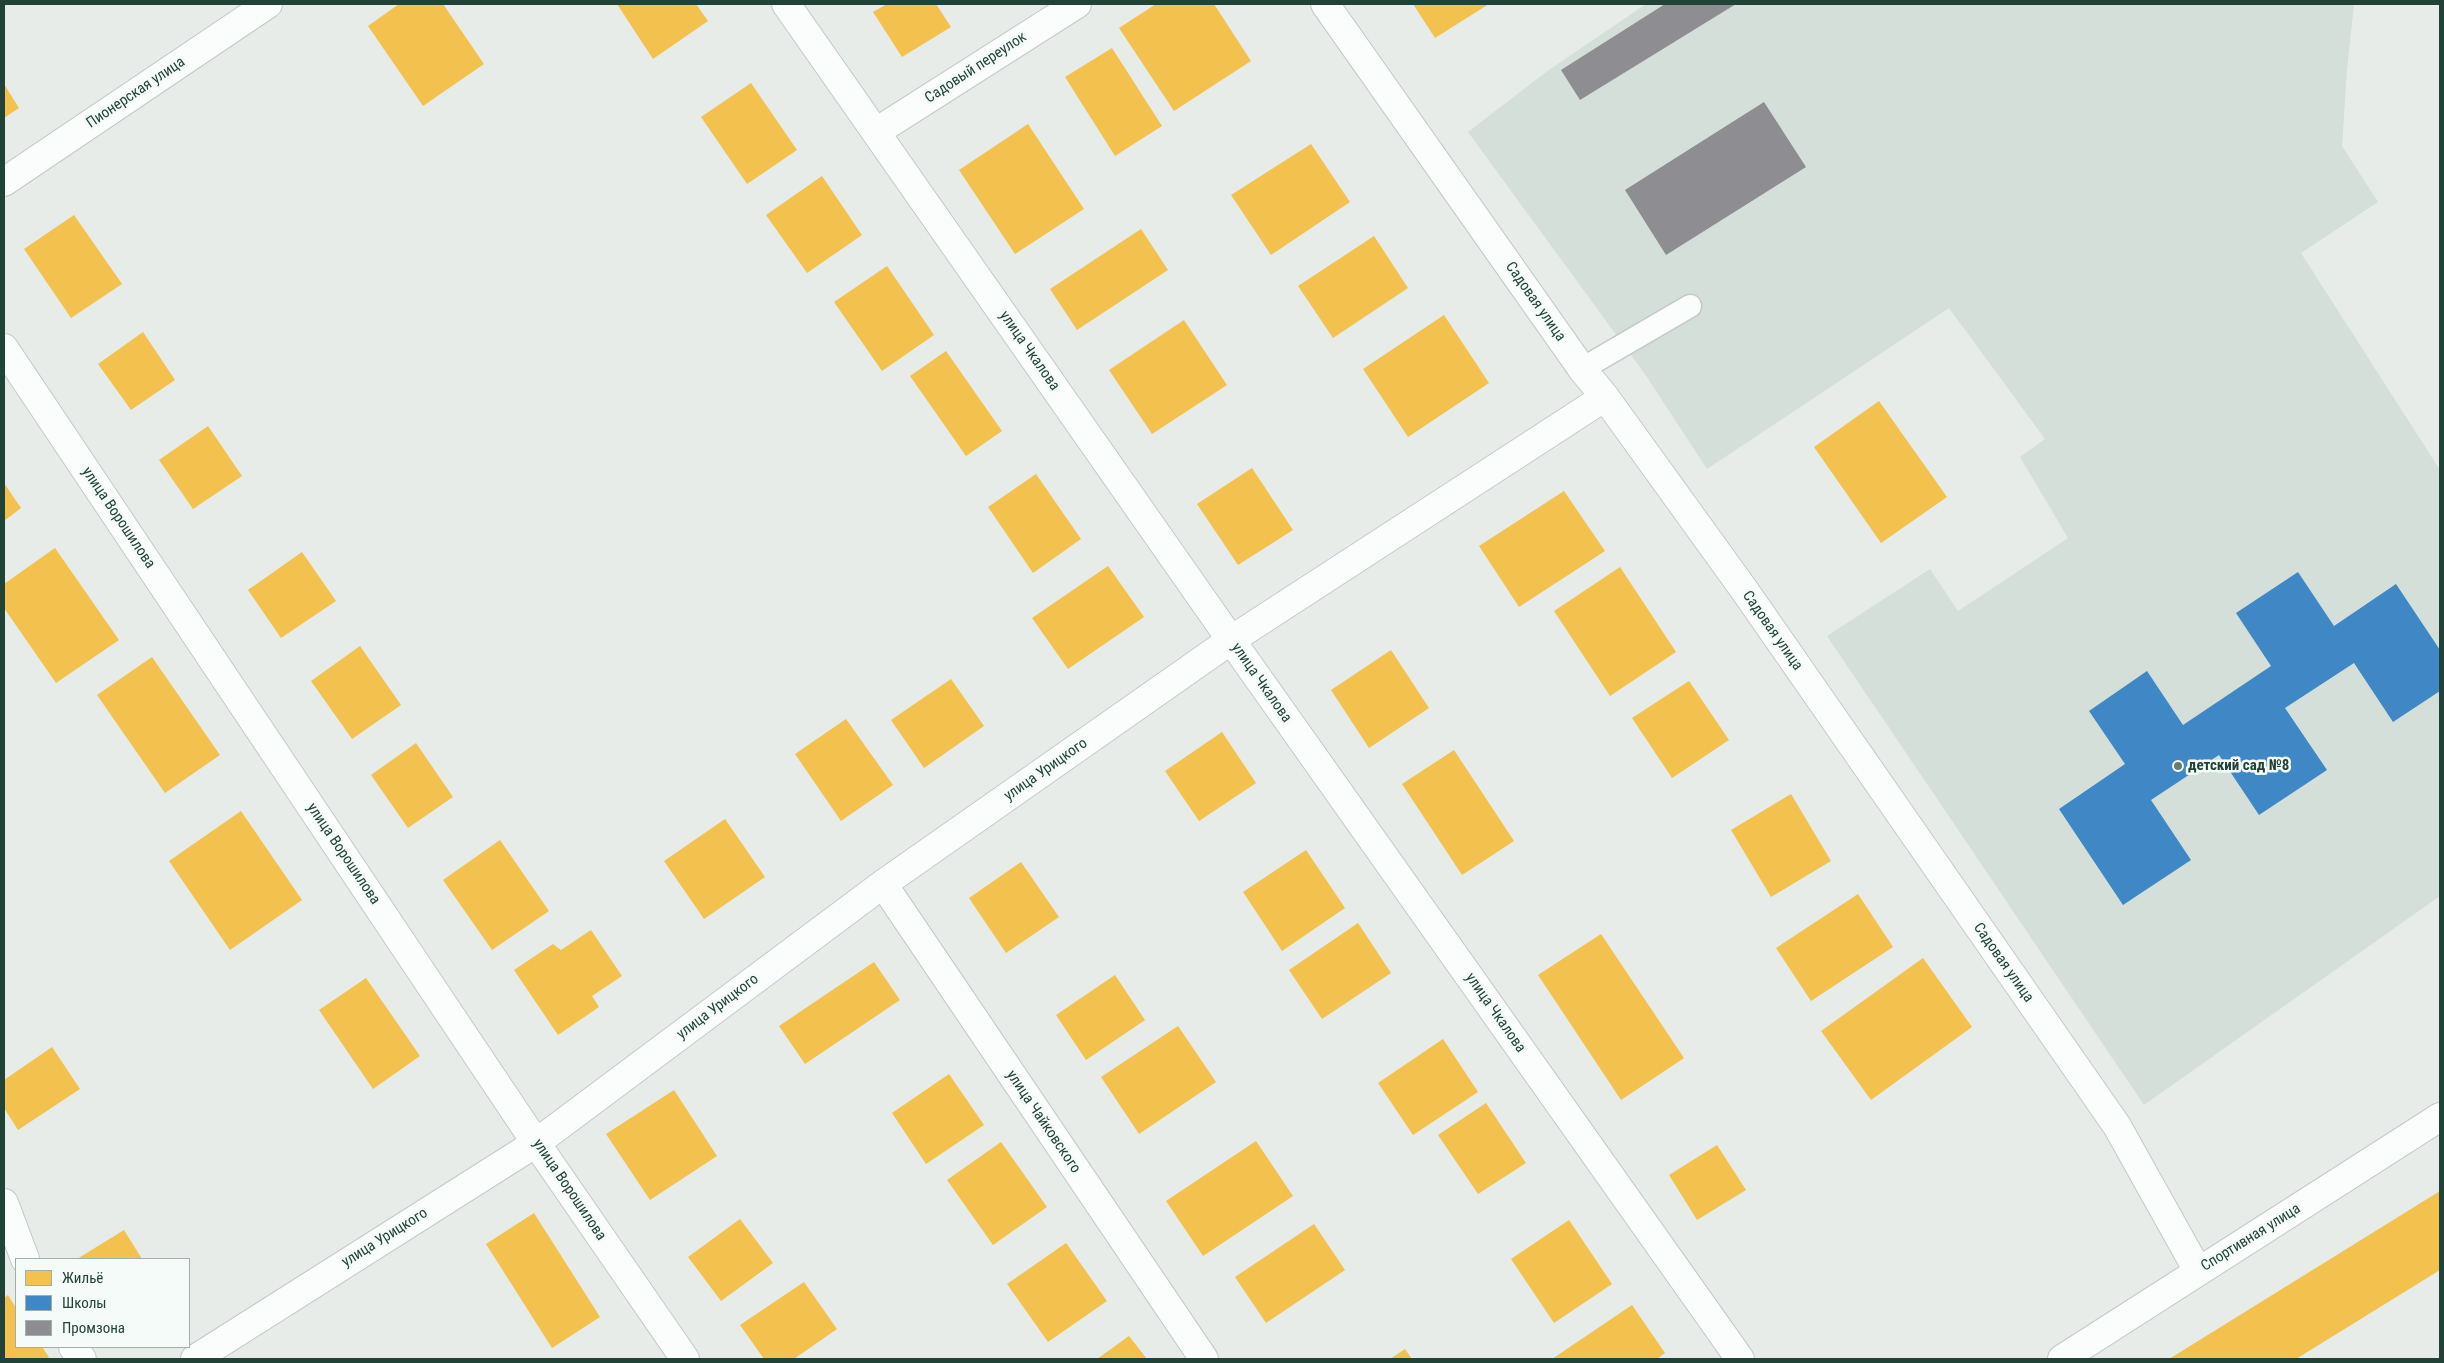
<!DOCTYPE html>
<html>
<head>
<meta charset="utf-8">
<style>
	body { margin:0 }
	#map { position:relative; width:2444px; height:1363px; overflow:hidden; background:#e7ece9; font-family:"Roboto Condensed",sans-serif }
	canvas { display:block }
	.frame { position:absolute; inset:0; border:5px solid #214337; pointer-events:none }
	.legend { position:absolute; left:15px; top:1258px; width:175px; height:90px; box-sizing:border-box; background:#f5fbf8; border:1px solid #a0b1ab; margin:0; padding:6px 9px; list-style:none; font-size:15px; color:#214337 }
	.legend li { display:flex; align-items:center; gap:10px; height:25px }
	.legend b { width:25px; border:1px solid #a0b1ab }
</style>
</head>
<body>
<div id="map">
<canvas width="2444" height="1363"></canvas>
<div class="frame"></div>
<ul class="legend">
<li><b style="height:14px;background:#f2c14e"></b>Жильё</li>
<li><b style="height:14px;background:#3f88c5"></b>Школы</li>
<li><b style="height:14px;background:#8d8d92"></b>Промзона</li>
</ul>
</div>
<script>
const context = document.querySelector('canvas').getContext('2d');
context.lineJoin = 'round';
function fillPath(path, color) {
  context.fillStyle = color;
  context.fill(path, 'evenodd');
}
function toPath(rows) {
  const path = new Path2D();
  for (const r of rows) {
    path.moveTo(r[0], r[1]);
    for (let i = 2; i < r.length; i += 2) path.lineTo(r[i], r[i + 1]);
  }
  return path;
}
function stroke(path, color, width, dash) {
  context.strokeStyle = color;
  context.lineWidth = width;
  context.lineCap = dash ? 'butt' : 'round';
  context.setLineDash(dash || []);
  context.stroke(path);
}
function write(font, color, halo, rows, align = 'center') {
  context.font = font + ' "Roboto Condensed",sans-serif';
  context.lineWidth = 5;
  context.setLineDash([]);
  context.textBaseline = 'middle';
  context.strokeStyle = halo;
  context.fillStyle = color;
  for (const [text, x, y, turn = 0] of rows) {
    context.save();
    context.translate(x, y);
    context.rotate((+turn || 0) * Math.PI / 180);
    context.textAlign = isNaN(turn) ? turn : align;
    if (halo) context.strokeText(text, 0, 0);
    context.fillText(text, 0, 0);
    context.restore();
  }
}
fillPath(toPath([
	[1646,4,2354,4,2347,70,2342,146,2378,202,2301,253,2440,470,2440,896,2144,1105,1827,636,1930,569,1958,611,2068,538,2020,457,2045,439,1949,308,1707,469,1647,377,1468,132,1546,72]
]), '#d4dfd9');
fillPath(toPath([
	[399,4,443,4,484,64,423,106,368,26],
	[617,4,696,4,708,21,653,59],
	[887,4,936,4,951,27,902,57,873,12],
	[1156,4,1214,4,1251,61,1174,111,1119,28],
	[1413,4,1489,4,1435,38],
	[1112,48,1162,126,1115,156,1065,77],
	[751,83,797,150,747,184,701,117],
	[4,84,19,108,4,118],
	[1028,124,1084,209,1015,254,959,170],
	[1311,144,1350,202,1271,255,1231,195],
	[822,176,862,235,807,273,766,215],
	[74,215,122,284,71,318,24,249],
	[1141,229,1168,270,1077,330,1050,289],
	[1374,236,1408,288,1333,338,1298,286],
	[887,266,934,335,882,371,834,302],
	[1444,315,1489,383,1408,437,1363,369],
	[1184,320,1227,385,1152,434,1109,370],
	[143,332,175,380,131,410,98,364],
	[946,351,1002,431,966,456,910,376],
	[1879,401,1947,497,1881,543,1814,447],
	[208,426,242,476,193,509,159,460],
	[1252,468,1293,530,1238,565,1197,504],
	[1036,474,1081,539,1033,573,988,507],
	[4,483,21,508,4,521],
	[1564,491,1605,551,1519,607,1479,546],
	[55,548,119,640,56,683,4,608,4,584],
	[302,552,336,601,281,638,248,590],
	[1108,566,1144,617,1068,669,1032,618],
	[1620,567,1676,652,1610,696,1554,611],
	[360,646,401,705,352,739,311,681],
	[1391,650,1429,708,1369,748,1331,690],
	[152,657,220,755,165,793,97,695],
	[951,679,984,726,924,768,891,720],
	[1689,681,1729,740,1672,778,1632,718],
	[846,719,893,785,841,821,795,754],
	[1222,732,1256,783,1199,821,1165,771],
	[416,743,453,797,408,828,371,775],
	[1454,750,1514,841,1462,875,1402,784],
	[1791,794,1831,861,1771,897,1731,830],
	[241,811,302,900,230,950,169,861],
	[725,819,765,877,704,919,664,861],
	[500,840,549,911,492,950,443,880],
	[1306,850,1345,908,1282,951,1243,892],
	[1021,862,1059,917,1006,953,969,898],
	[1858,894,1893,947,1811,1001,1776,948],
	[1358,923,1391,973,1322,1019,1289,970],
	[591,930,622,976,592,996,599,1007,558,1035,514,970,553,944,561,950],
	[1601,934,1684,1058,1621,1100,1538,975],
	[1923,958,1972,1027,1871,1100,1821,1031],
	[874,962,900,1000,805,1064,779,1026],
	[1115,975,1145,1020,1086,1060,1056,1015],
	[366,978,420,1056,373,1089,319,1010],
	[1178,1026,1216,1082,1139,1134,1101,1077],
	[1443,1039,1478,1092,1413,1135,1378,1083],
	[52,1047,80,1089,18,1130,4,1108,4,1080],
	[949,1074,984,1125,926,1164,892,1113],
	[674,1090,717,1156,650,1200,606,1134],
	[1486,1103,1526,1163,1478,1194,1438,1135],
	[1256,1141,1293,1196,1203,1256,1166,1201],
	[1001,1142,1047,1207,993,1245,947,1180],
	[1717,1145,1746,1190,1697,1220,1669,1175],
	[2440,1191,2440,1270,2296,1359,2169,1359],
	[534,1213,600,1317,552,1348,486,1244],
	[740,1219,773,1263,721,1301,688,1257],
	[1569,1220,1612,1284,1554,1323,1511,1259],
	[1314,1224,1345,1270,1266,1323,1235,1277],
	[124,1230,142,1259,77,1259],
	[1066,1243,1107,1301,1048,1342,1007,1284],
	[804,1282,837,1329,794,1359,764,1359,740,1325],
	[8,1295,16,1308,16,1347,42,1347,49,1357,46,1359,4,1359,4,1298],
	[1632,1305,1665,1353,1657,1359,1552,1359],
	[1129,1336,1147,1359,1097,1359],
	[1405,1349,1412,1359,1390,1359]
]), '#f2c14e');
fillPath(toPath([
	[2298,572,2334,626,2396,584,2440,650,2440,691,2393,722,2354,663,2285,708,2327,770,2259,815,2219,755,2151,800,2191,860,2123,905,2059,809,2125,764,2089,711,2147,671,2183,725,2271,666,2236,613]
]), '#3f88c5');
fillPath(toPath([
	[1665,4,1736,4,1580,100,1561,70],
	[1764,102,1806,167,1666,255,1625,190]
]), '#8d8d92');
const lane = toPath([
	[1582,369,1690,306]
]);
const street = toPath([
	[1325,4,1582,369,1605,397,1745,591,2117,1126,2198,1271],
	[876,132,1077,4],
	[4,182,268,4],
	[4,348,536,1143,685,1359],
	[883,884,1204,1359],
	[4,1203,25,1259],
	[73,1347,82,1359],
	[195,1359,536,1143,883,884,1231,640,1605,397],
	[2062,1359,2440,1117]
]);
const secondary = toPath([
	[786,4,1231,640,1740,1359]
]);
stroke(lane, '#c4c9c6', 25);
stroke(street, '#c4c9c6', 30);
stroke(secondary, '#c2cac6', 30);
stroke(lane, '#fbfcfc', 22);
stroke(street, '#fbfcfc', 28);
stroke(secondary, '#fbfcfc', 28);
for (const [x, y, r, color] of [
	[2178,766,5,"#667e75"]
]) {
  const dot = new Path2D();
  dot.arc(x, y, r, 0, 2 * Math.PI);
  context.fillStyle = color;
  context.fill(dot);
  stroke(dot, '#f5fbf8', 2);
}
write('15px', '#214337', '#f5fbf8', [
	["Садовый переулок",976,68,-33],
	["Пионерская улица",136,93,-34],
	["Садовая улица",1535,302,55],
	["улица Чкалова",1029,351,55],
	["улица Ворошилова",118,518,56],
	["Садовая улица",1772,631,55],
	["улица Чкалова",1261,683,55],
	["улица Урицкого",1046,770,-35],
	["улица Ворошилова",343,854,56],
	["Садовая улица",2003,963,55],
	["улица Урицкого",718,1007,-37],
	["улица Чкалова",1495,1013,55],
	["улица Чайковского",1043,1122,56],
	["улица Ворошилова",569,1190,56],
	["улица Урицкого",385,1238,-32],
	["Спортивная улица",2251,1238,-32]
]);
write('bold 15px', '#214337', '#f5fbf8', [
	["детский сад №8",2188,766]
], 'left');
</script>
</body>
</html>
